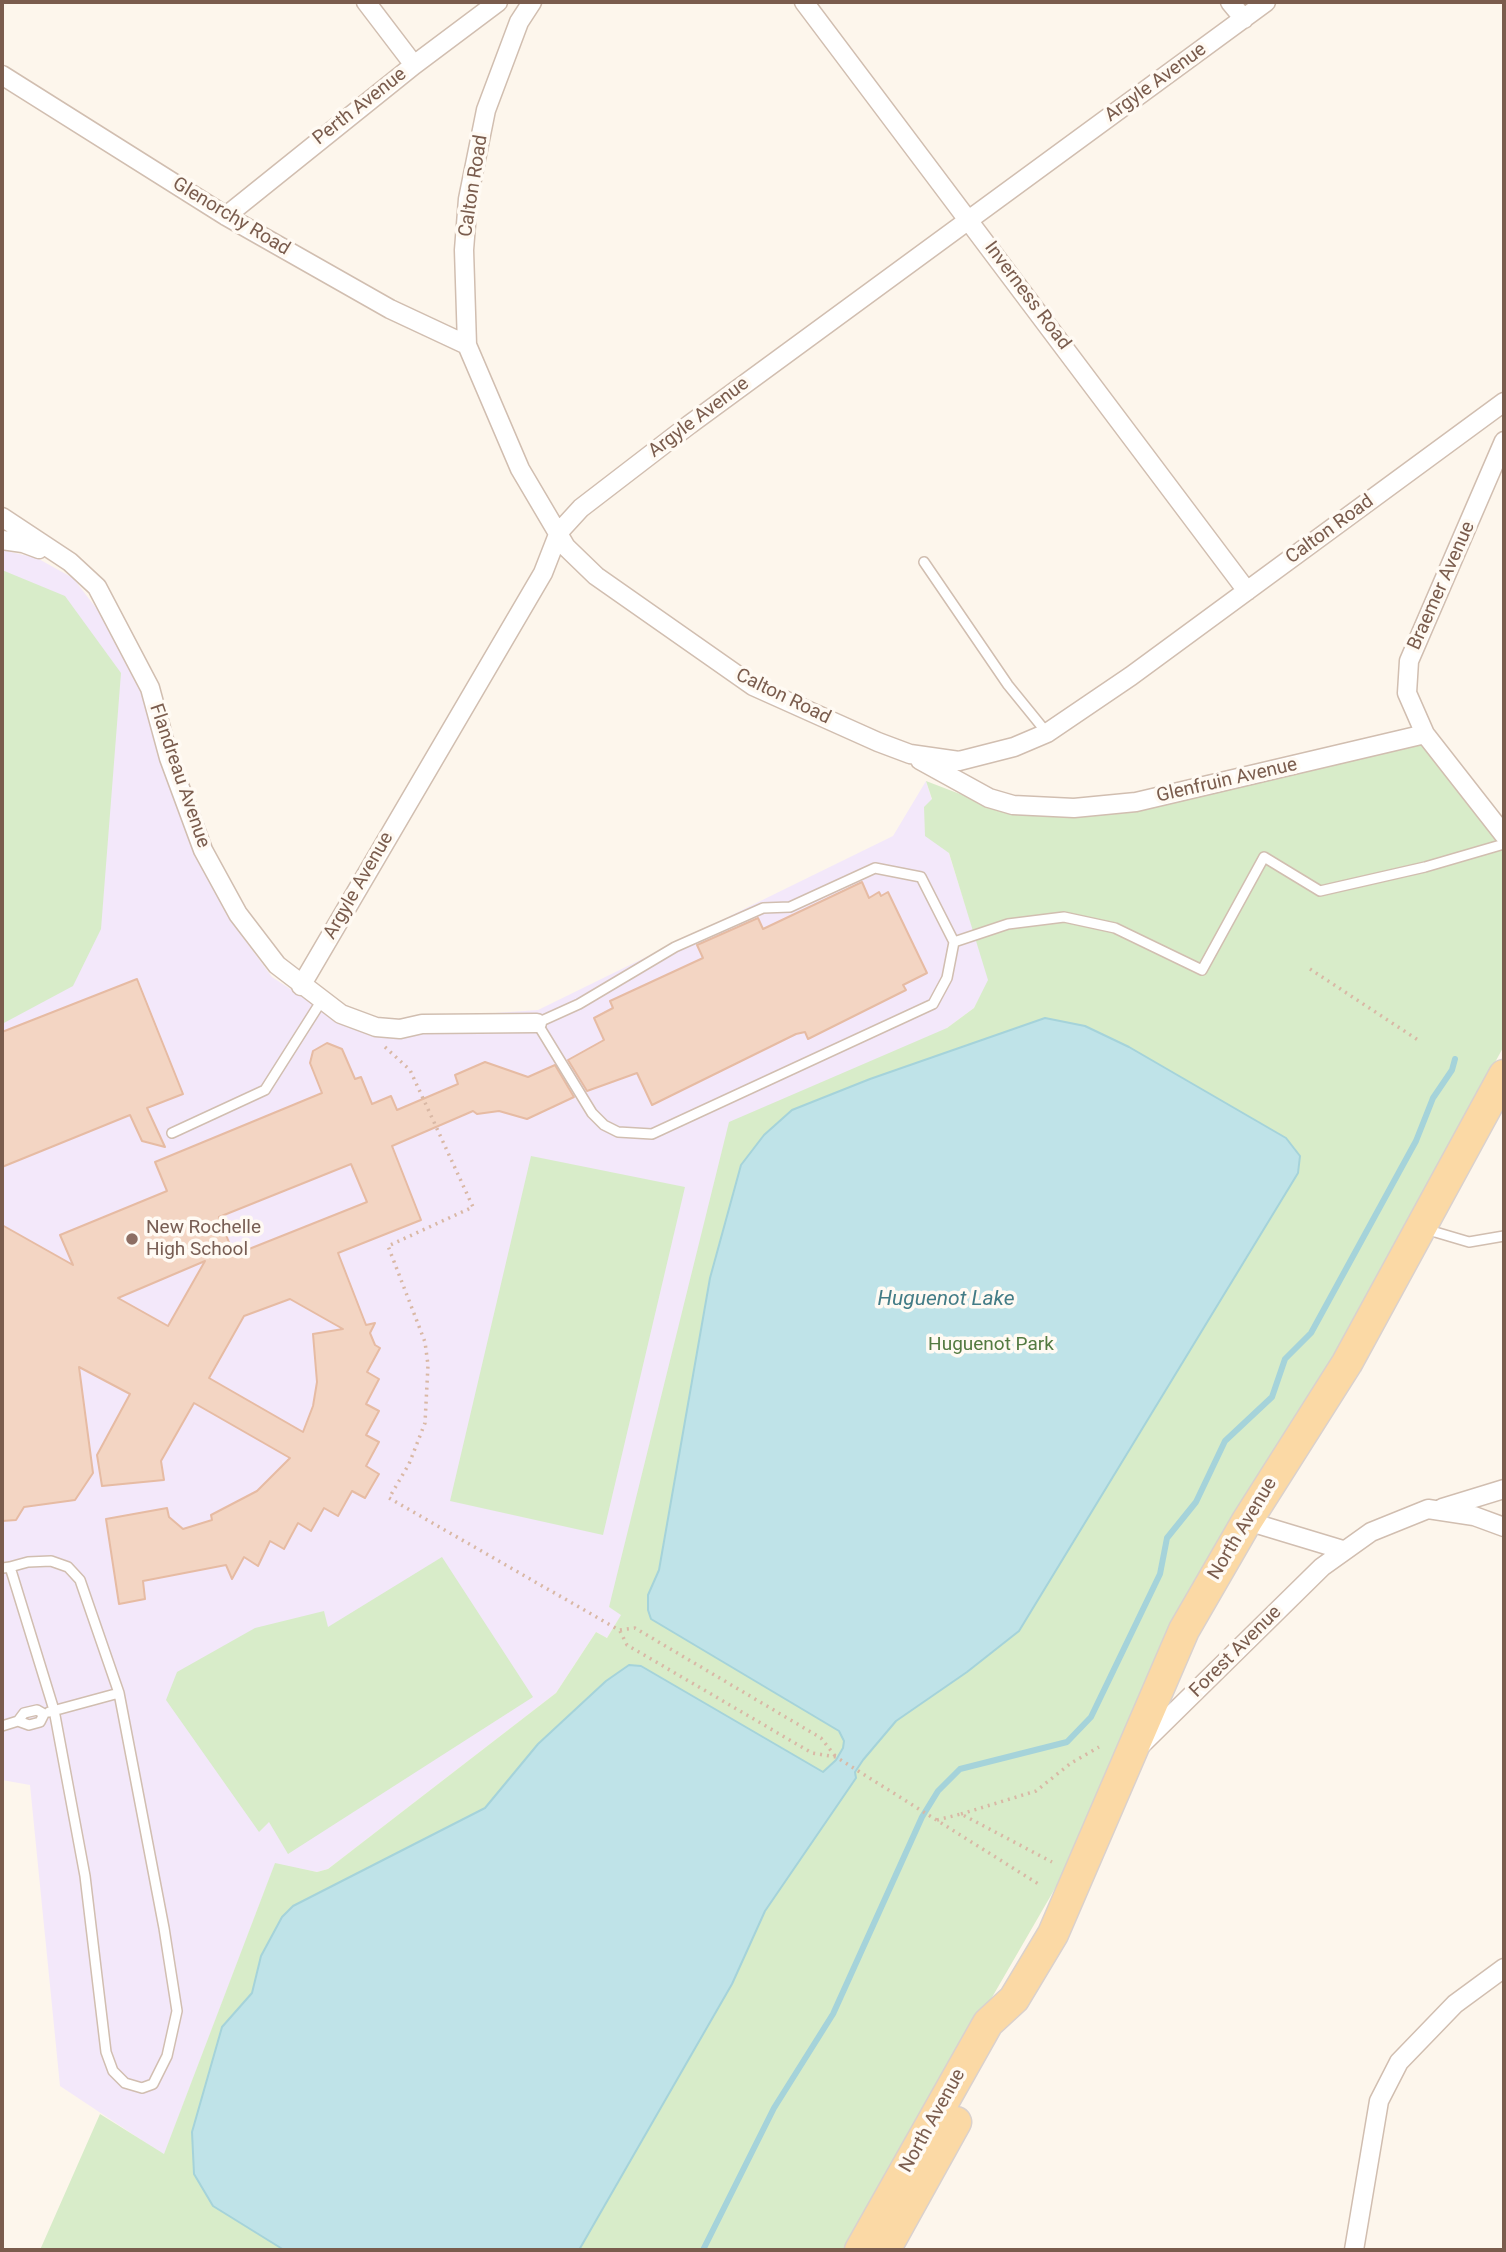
<!DOCTYPE html>
<html>
<head>
<meta charset="utf-8">
<style>
	body { margin:0 }
	#map { position:relative; width:1506px; height:2252px; overflow:hidden; background:#fdf6ec; font-family:Roboto,sans-serif }
	canvas { display:block }
	.frame { position:absolute; inset:0; border:4px solid #7a5c4d; pointer-events:none }
</style>
</head>
<body>
<div id="map">
<canvas width="1506" height="2252"></canvas>
<div class="frame"></div>
</div>
<script>
const context = document.querySelector('canvas').getContext('2d');
context.lineJoin = 'round';
function fillPath(path, color) {
  context.fillStyle = color;
  context.fill(path, 'evenodd');
}
function toPath(rows) {
  const path = new Path2D();
  for (const r of rows) {
    path.moveTo(r[0], r[1]);
    for (let i = 2; i < r.length; i += 2) path.lineTo(r[i], r[i + 1]);
  }
  return path;
}
function stroke(path, color, width, dash) {
  context.strokeStyle = color;
  context.lineWidth = width;
  context.lineCap = dash ? 'butt' : 'round';
  context.setLineDash(dash || []);
  context.stroke(path);
}
function write(font, color, halo, rows, align = 'center') {
  context.font = font + ' Roboto,sans-serif';
  context.lineWidth = 7;
  context.setLineDash([]);
  context.textBaseline = 'middle';
  context.strokeStyle = halo;
  context.fillStyle = color;
  for (const [text, x, y, turn = 0] of rows) {
    context.save();
    context.translate(x, y);
    context.rotate((+turn || 0) * Math.PI / 180);
    context.textAlign = isNaN(turn) ? turn : align;
    if (halo) context.strokeText(text, 0, 0);
    context.fillText(text, 0, 0);
    context.restore();
  }
}
fillPath(toPath([
	[2,550,37,558,73,578,107,622,142,686,176,805,228,917,272,977,330,1015,381,1021,538,1010,893,836,926,781,989,980,974,1008,947,1028,609,1607,622,1614,607,1638,596,1632,556,1693,328,1869,317,1872,275,1864,164,2155,60,2086,30,1785,2,1780]
]), '#f3e8fa');
fillPath(toPath([
	[2,570,65,596,121,673,101,929,73,986,2,1024],
	[1422,743,1504,845,1504,1046,1331,1360,1061,1878,846,2250,40,2250,100,2114,164,2154,275,1863,317,1872,328,1869,556,1693,596,1632,607,1638,621,1615,609,1607,729,1122,947,1028,974,1008,988,980,949,853,925,836,924,807,932,799,926,781,986,804,1106,815],
	[531,1156,685,1187,603,1535,450,1501],
	[442,1557,533,1697,288,1854,269,1822,259,1832,166,1700,177,1672,255,1628,324,1611,328,1627]
]), '#d8ecc9');
const water = toPath([
	[1045,1018,1085,1026,1129,1047,1286,1138,1300,1156,1298,1173,1019,1631,967,1672,896,1721,863,1760,855,1772,856,1778,765,1911,732,1984,579,2250,284,2250,213,2206,194,2174,192,2132,222,2027,252,1993,261,1956,282,1917,293,1906,485,1808,538,1744,606,1681,629,1665,641,1666,823,1772,836,1760,843,1748,844,1741,839,1731,651,1619,648,1610,648,1595,659,1570,710,1278,741,1165,764,1135,792,1110,870,1079,1045,1018]
]);
fillPath(water, '#bfe3e8');
stroke(water, '#a5d3da', 2);
stroke(toPath([
	[703,2250,774,2108,833,2014,922,1817,938,1791,960,1769,1067,1742,1091,1717,1160,1574,1167,1538,1196,1502,1225,1441,1272,1397,1285,1359,1311,1333,1416,1141,1433,1098,1452,1070,1455,1059]
]), '#a5d3da', 6);
const building = toPath([
	[862,882,869,898,879,892,881,896,888,892,927,973,903,985,906,990,808,1039,805,1032,796,1034,652,1105,637,1073,587,1091,568,1060,604,1040,594,1018,613,1008,610,1001,703,958,697,945,758,918,763,929,862,882],
	[137,979,183,1094,147,1108,165,1147,142,1141,130,1115,2,1167,2,1032,137,979],
	[327,1043,342,1049,355,1079,361,1077,372,1104,391,1096,397,1110,458,1084,455,1075,485,1062,528,1077,555,1065,574,1097,527,1119,499,1111,477,1114,473,1111,392,1146,421,1220,338,1253,366,1325,375,1323,370,1333,375,1345,380,1348,367,1372,379,1379,366,1404,379,1411,366,1435,379,1442,366,1466,379,1474,365,1498,352,1491,338,1516,324,1508,311,1531,298,1523,284,1549,270,1541,258,1566,244,1557,232,1579,226,1565,143,1581,145,1599,119,1604,106,1519,167,1508,169,1517,183,1529,212,1520,211,1515,257,1491,290,1458,194,1403,161,1461,164,1480,102,1486,97,1455,130,1394,79,1367,93,1473,75,1500,24,1507,16,1520,2,1521,2,1225,73,1265,60,1235,167,1191,155,1162,322,1093,310,1063,313,1051,327,1043],
	[351,1164,367,1202,234,1255,219,1217,351,1164],
	[205,1261,168,1326,118,1298,205,1261],
	[290,1299,343,1329,313,1334,317,1382,313,1406,303,1432,209,1378,244,1316,290,1299]
]);
fillPath(building, '#f3d5c3');
stroke(building, '#e6bba3', 2);
const lane = toPath([
	[924,562,1008,685,1047,733],
	[875,868,921,877,954,942,947,978,933,1004,652,1134,618,1132,604,1125,592,1113,537,1023,579,1004,675,947,763,908,790,907,875,868],
	[954,942,1008,924,1064,917,1115,928,1202,970,1264,857,1320,891,1425,867,1504,844],
	[172,1133,265,1090,322,1000],
	[1425,1229,1469,1242,1504,1236],
	[3,1568,10,1567,17,1565,28,1562,51,1561,68,1567,80,1580,119,1693,164,1928,177,2011,167,2056,153,2084,142,2088,125,2083,113,2071,106,2052,85,1876,54,1710,10,1567],
	[49,1712,119,1693],
	[2,1726,18,1721,29,1725,40,1722,44,1714,37,1710,24,1713,18,1721]
]);
const street = toPath([
	[366,2,414,65],
	[532,2,519,22,486,110,468,199,464,250,467,345,520,469,566,547,596,576,753,686,878,742,910,754,959,761,1014,747,1047,733,1131,676,1504,402],
	[804,2,1247,591],
	[1230,2,1244,19],
	[2,75,226,216,390,309,467,345],
	[226,216,414,65,498,2],
	[1504,441,1409,661,1407,693,1425,734,1504,835],
	[2,517,70,562,97,587,150,688,169,758,203,850,238,914,277,965,341,1014,376,1027,400,1029,422,1024,537,1023],
	[2,540,23,543,39,549],
	[920,760,989,798,1013,805,1074,808,1136,802,1425,734],
	[301,986,543,573,559,532,581,508,689,425,1266,2],
	[1442,1508,1504,1489],
	[1247,1521,1343,1550],
	[1140,1746,1322,1567,1371,1532,1428,1509,1474,1516,1504,1527],
	[1354,2250,1379,2101,1399,2062,1455,2004,1504,1968]
]);
const primary = toPath([
	[860,2250,988,2023,1014,1999,1053,1934,1184,1630,1247,1521,1347,1363,1504,1075],
	[885,2250,956,2122]
]);
stroke(lane, '#d1beb0', 12);
stroke(street, '#d1beb0', 21);
stroke(primary, '#dad1cd', 33);
stroke(toPath([
	[1310,969,1421,1042],
	[385,1047,410,1070,473,1207,388,1246,425,1342,428,1365,425,1423,409,1464,389,1498,619,1630,635,1628,821,1738,836,1757],
	[620,1631,627,1645,812,1753,836,1757,1040,1885],
	[961,1814,1036,1791,1071,1763,1099,1747],
	[937,1820,961,1814,1052,1862]
]), '#d9b8a5', 3.5, [2, 5]);
stroke(lane, '#fff', 9);
stroke(street, '#fff', 18);
stroke(primary, '#fbd9a5', 30);
for (const [x, y, r, color] of [
	[132,1239,7,"#8d6e63"]
]) {
  const dot = new Path2D();
  dot.arc(x, y, r, 0, 2 * Math.PI);
  context.fillStyle = color;
  context.fill(dot);
  stroke(dot, '#fffaf3', 2.5);
}
write('19px', '#7a5c4d', '#fffaf3', [
	["Argyle Avenue",1156,83,-36],
	["Perth Avenue",360,107,-38],
	["Calton Road",474,186,-81],
	["Glenorchy Road",231,217,31],
	["Inverness Road",1027,296,53],
	["Argyle Avenue",699,418,-37],
	["Calton Road",1330,530,-36],
	["Braemer Avenue",1442,586,-66],
	["Calton Road",783,697,26],
	["Flandreau Avenue",179,776,71],
	["Glenfruin Avenue",1227,781,-13],
	["Argyle Avenue",359,886,-60],
	["North Avenue",1243,1529,-59],
	["Forest Avenue",1236,1652,-45],
	["North Avenue",933,2121,-61]
]);
write('19px', '#785e54', '#fffaf3', [
	["New Rochelle",146,1228],
	["High School",146,1250]
], 'left');
write('19px', '#537a41', '#fffaf3', [
	["Huguenot Park",991,1345]
]);
write('italic 21px', '#437c86', '#fffaf3', [
	["Huguenot Lake",946,1300]
]);
</script>
</body>
</html>
